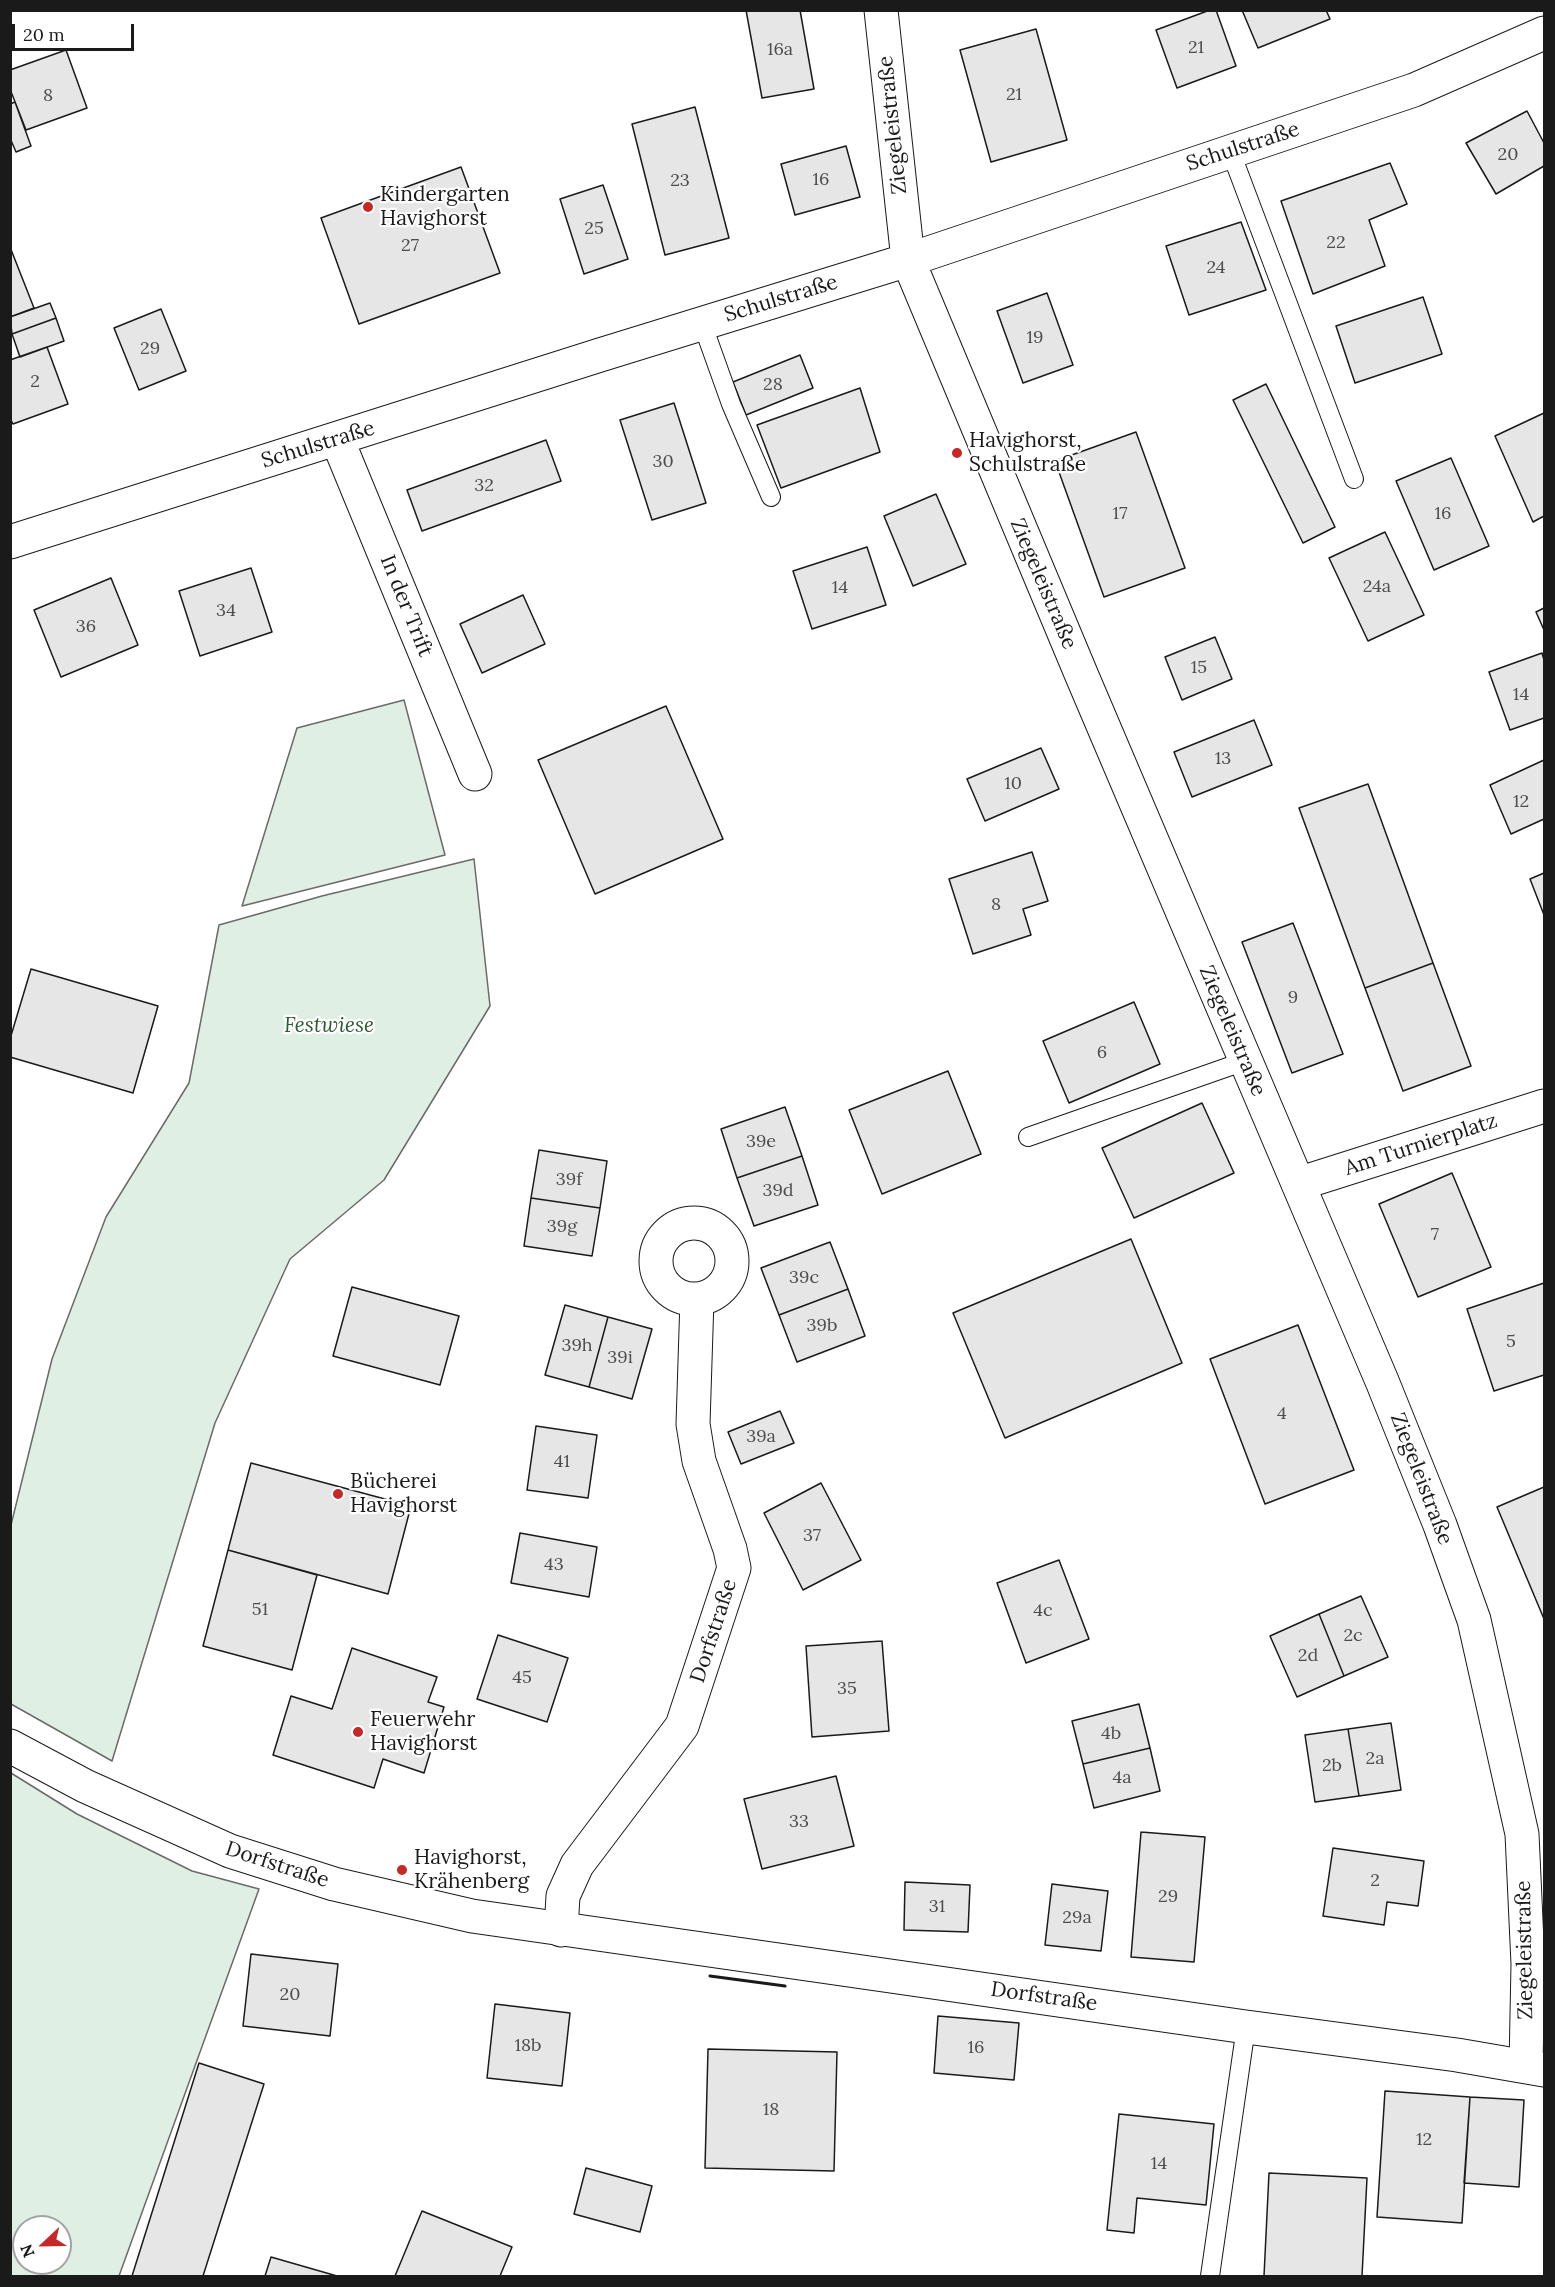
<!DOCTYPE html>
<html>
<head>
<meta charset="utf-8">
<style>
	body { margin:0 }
	#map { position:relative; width:1555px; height:2287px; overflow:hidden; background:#fff; font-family:Lora,serif }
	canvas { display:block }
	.frame { position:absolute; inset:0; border:12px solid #1a1a1a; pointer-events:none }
	.north { position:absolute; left:12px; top:2215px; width:60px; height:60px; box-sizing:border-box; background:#fff; border:2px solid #a3a3a3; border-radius:50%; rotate:248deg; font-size:16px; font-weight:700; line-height:24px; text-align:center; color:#1a1a1a }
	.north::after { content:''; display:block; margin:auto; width:21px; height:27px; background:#c62828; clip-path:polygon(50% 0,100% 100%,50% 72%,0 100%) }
	.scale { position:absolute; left:12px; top:24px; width:122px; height:27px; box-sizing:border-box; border:3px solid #1a1a1a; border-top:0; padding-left:8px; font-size:18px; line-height:21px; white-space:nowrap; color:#1a1a1a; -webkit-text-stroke:4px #fff; paint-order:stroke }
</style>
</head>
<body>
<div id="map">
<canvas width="1555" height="2287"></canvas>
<div class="frame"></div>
<div class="north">N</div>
<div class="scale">20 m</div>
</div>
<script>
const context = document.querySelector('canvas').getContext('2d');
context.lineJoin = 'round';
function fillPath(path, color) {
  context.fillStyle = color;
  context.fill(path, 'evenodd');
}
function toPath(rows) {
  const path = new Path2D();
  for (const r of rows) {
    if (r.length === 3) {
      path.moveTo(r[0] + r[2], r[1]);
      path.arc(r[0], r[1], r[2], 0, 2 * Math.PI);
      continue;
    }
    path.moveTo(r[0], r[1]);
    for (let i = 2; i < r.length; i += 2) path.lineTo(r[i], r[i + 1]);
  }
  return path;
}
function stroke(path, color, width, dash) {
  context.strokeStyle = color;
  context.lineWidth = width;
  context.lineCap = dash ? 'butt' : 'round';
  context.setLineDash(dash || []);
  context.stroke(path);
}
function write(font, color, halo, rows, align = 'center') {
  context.font = font + ' Lora,serif';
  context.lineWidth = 4.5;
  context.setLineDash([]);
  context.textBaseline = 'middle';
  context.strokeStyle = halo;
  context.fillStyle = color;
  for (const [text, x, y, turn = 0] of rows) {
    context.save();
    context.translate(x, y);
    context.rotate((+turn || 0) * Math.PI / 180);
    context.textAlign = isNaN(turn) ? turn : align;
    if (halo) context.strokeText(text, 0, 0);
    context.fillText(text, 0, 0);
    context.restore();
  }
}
const green = toPath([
	[404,700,445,855,242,906,297,728,404,700],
	[474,859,490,1006,384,1180,290,1259,215,1423,112,1761,11,1704,11,1525,52,1359,106,1217,189,1083,219,925,322,896,474,859],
	[11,1773,77,1814,192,1871,259,1889,119,2276,11,2276,11,1773],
	[24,2227,60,2227,60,2263,24,2263,24,2227]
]);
fillPath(green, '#e0efe3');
stroke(green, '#6a6a6a', 1.5);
const building = toPath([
	[746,10,800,10,814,89,762,98,746,10],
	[1210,10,1216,10,1236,66,1177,88,1156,30,1210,10],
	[1242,10,1326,10,1330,19,1258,48,1242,10],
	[1036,29,1067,140,991,162,960,50,1036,29],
	[66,50,87,108,26,130,10,89,10,70,66,50],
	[15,102,31,146,16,152,10,138,10,104,15,102],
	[695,107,729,238,665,255,632,124,695,107],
	[1527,111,1544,143,1544,166,1496,194,1466,143,1527,111],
	[846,146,860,197,795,215,781,164,846,146],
	[1390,163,1407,204,1369,220,1385,266,1313,294,1281,201,1390,163],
	[461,167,500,273,359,324,321,218,461,167],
	[603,185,628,259,584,274,560,199,603,185],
	[1241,222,1266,290,1189,315,1166,246,1241,222],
	[10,247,34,308,10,317,10,247],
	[1047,293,1073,365,1023,383,997,311,1047,293],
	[1423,297,1442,354,1355,383,1336,326,1423,297],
	[50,303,56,318,12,334,10,317,50,303],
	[161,309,186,371,139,390,114,328,161,309],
	[56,318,64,341,20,357,12,334,56,318],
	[47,347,68,404,13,424,10,418,10,360,47,347],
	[800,355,813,388,746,415,733,382,800,355],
	[1266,384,1335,527,1303,543,1233,400,1266,384],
	[860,388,880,452,781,488,757,425,860,388],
	[674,403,706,503,652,520,620,420,674,403],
	[1544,413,1544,516,1533,522,1495,436,1544,413],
	[1136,432,1185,568,1104,597,1055,461,1136,432],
	[546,440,561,481,422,531,407,490,546,440],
	[1451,458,1489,546,1434,570,1396,481,1451,458],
	[936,494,966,564,913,586,884,516,936,494],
	[1385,532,1424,615,1368,641,1329,558,1385,532],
	[867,547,886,605,812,629,793,571,867,547],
	[251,568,272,632,200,656,179,591,251,568],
	[111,578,138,645,61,677,34,610,111,578],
	[523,595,545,644,482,673,460,624,523,595],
	[1544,608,1544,630,1536,612,1544,608],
	[1215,637,1232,679,1182,700,1165,657,1215,637],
	[1542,653,1544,660,1544,718,1510,730,1489,672,1542,653],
	[666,706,723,839,595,894,538,760,666,706],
	[1254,720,1272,765,1192,797,1174,752,1254,720],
	[1041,748,1059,789,985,821,967,779,1041,748],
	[1544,760,1544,819,1511,834,1490,785,1544,760],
	[1368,784,1433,963,1365,988,1299,808,1368,784],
	[1032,852,1048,901,1023,909,1031,935,973,954,949,879,1032,852],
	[1544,873,1544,915,1530,879,1544,873],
	[1293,923,1343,1054,1292,1073,1242,942,1293,923],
	[1433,963,1471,1066,1403,1091,1365,988,1433,963],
	[31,969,158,1006,133,1093,10,1057,10,1039,31,969],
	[1134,1002,1160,1064,1069,1103,1043,1041,1134,1002],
	[948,1071,981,1154,882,1194,849,1110,948,1071],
	[1202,1103,1234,1173,1134,1218,1102,1148,1202,1103],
	[785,1107,802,1156,737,1178,721,1129,785,1107],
	[539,1150,607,1161,600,1208,531,1198,539,1150],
	[802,1156,818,1205,754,1226,737,1178,802,1156],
	[1452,1173,1491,1267,1418,1297,1379,1204,1452,1173],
	[531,1198,600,1208,592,1256,524,1246,531,1198],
	[1131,1239,1182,1363,1005,1438,953,1313,1131,1239],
	[830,1242,848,1289,779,1315,761,1268,830,1242],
	[1544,1283,1544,1375,1494,1391,1467,1309,1544,1283],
	[352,1287,459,1316,440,1385,333,1356,352,1287],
	[848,1289,865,1336,797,1362,779,1315,848,1289],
	[565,1305,608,1317,589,1387,545,1375,565,1305],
	[608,1317,652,1329,632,1399,589,1387,608,1317],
	[1298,1325,1354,1470,1265,1504,1210,1359,1298,1325],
	[780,1411,794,1443,741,1464,728,1432,780,1411],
	[536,1426,597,1435,588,1498,527,1490,536,1426],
	[251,1463,411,1506,388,1594,228,1550,251,1463],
	[821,1483,861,1560,803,1590,764,1513,821,1483],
	[1544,1487,1544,1619,1497,1507,1544,1487],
	[520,1533,597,1547,589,1597,511,1583,520,1533],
	[228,1550,317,1575,292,1670,203,1646,228,1550],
	[1059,1560,1089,1639,1026,1663,997,1583,1059,1560],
	[1361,1596,1388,1657,1344,1676,1319,1614,1361,1596],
	[1319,1614,1344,1676,1297,1697,1270,1636,1319,1614],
	[498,1635,568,1658,547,1722,477,1699,498,1635],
	[882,1641,889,1731,812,1737,806,1646,882,1641],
	[352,1648,437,1677,428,1702,444,1707,424,1773,383,1759,374,1788,273,1755,291,1696,332,1709,352,1648],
	[1139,1704,1150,1748,1083,1764,1072,1721,1139,1704],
	[1391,1723,1401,1790,1359,1796,1348,1729,1391,1723],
	[1348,1729,1359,1796,1315,1802,1305,1735,1348,1729],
	[1150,1748,1160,1791,1094,1808,1083,1764,1150,1748],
	[836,1776,854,1846,762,1869,744,1799,836,1776],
	[1141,1832,1205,1837,1194,1962,1131,1957,1141,1832],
	[1333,1848,1424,1861,1418,1906,1387,1902,1384,1925,1323,1916,1333,1848],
	[905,1882,970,1885,968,1932,904,1930,905,1882],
	[1052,1884,1108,1891,1101,1951,1045,1945,1052,1884],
	[251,1954,338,1964,330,2036,243,2026,251,1954],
	[495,2004,570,2013,562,2086,487,2078,495,2004],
	[938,2016,1019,2023,1014,2080,934,2073,938,2016],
	[708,2049,837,2052,834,2171,705,2168,708,2049],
	[199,2063,264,2084,203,2276,132,2276,199,2063],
	[1385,2091,1470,2097,1462,2223,1377,2217,1385,2091],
	[1470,2097,1524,2100,1519,2187,1464,2183,1470,2097],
	[1119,2114,1214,2124,1206,2205,1137,2198,1134,2233,1107,2230,1119,2114],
	[586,2168,652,2186,640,2232,574,2214,586,2168],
	[1269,2173,1367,2178,1362,2276,1264,2276,1269,2173],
	[422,2211,512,2247,500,2276,395,2276,422,2211],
	[271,2257,337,2276,265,2276,271,2257]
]);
fillPath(building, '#e6e6e6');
stroke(building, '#1a1a1a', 1.5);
const service = toPath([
	[1230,150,1354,479],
	[702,323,731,404,771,497],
	[1028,1137,1245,1061],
	[1210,2276,1246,2027]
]);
const minor = toPath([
	[881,10,908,260,1082,676,1382,1381,1440,1525,1474,1620,1522,1834,1528,1964,1526,2066],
	[337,439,475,774],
	[10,542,600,355,908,260,1414,90,1544,33],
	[1298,1184,1544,1106],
	[694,1261,38],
	[561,1930,563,1896,577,1865,682,1726,734,1568,730,1549,699,1461,693,1424,697,1299]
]);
const tertiary = toPath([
	[10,1746,85,1786,230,1851,334,1884,472,1916,1246,2027,1457,2055,1544,2070]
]);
stroke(service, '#1a1a1a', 20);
stroke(minor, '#1a1a1a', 35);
stroke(tertiary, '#1a1a1a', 35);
stroke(service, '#fff', 18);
stroke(minor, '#fff', 33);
stroke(tertiary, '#fff', 33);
stroke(toPath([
	[710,1976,785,1986]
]), '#1a1a1a', 3);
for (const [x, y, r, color] of [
	[368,207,6,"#c62828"],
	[957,453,6,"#c62828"],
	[338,1494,6,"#c62828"],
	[358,1732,6,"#c62828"],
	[402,1870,6,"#c62828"]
]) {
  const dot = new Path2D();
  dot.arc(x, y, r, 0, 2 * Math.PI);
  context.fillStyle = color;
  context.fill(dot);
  stroke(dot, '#fff', 2);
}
write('18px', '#4d4d4d', null, [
	["21",1196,48],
	["16a",780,50],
	["21",1014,95],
	["8",48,96],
	["20",1508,155],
	["16",821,180],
	["23",680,181],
	["25",594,229],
	["22",1336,243],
	["27",410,246],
	["24",1216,268],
	["19",1035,338],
	["29",150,349],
	["2",35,382],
	["28",773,385],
	["30",663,462],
	["32",484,486],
	["17",1120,514],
	["16",1443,514],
	["24a",1377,587],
	["14",840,588],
	["34",226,611],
	["36",86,627],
	["15",1199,668],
	["14",1521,695],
	["13",1223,759],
	["10",1013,784],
	["12",1521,802],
	["8",996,905],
	["9",1293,998],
	["6",1102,1053],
	["39e",761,1142],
	["39f",569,1180],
	["39d",778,1191],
	["39g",562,1227],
	["7",1435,1235],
	["39c",804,1278],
	["39b",822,1326],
	["5",1511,1342],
	["39h",577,1346],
	["39i",620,1358],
	["4",1282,1414],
	["39a",761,1437],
	["41",562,1462],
	["37",812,1536],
	["43",554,1565],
	["51",260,1610],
	["4c",1043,1611],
	["2c",1353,1636],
	["2d",1308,1656],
	["45",522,1678],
	["35",847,1689],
	["4b",1111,1734],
	["2a",1375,1759],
	["2b",1332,1766],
	["4a",1122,1778],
	["33",799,1822],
	["2",1375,1881],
	["29",1168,1897],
	["31",937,1907],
	["29a",1077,1918],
	["20",290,1995],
	["18b",528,2046],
	["16",976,2048],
	["18",771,2110],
	["12",1424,2140],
	["14",1159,2164]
]);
write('21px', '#1a1a1a', '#fff', [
	["Ziegeleistraße",893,125,-96],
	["Schulstraße",1243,147,-18],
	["Schulstraße",781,299,-17],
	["Schulstraße",318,445,-17],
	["Ziegeleistraße",1043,584,67],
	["In der Trift",406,606,68],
	["Ziegeleistraße",1232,1031,67],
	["Am Turnierplatz",1421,1145,-18],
	["Ziegeleistraße",1421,1479,69],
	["Dorfstraße",714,1631,-72],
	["Dorfstraße",277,1865,18],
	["Ziegeleistraße",1525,1950,-91],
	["Dorfstraße",1044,1997,8]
]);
write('21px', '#1a1a1a', '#fff', [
	["Kindergarten",380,195],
	["Havighorst",380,219],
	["Havighorst,",969,441],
	["Schulstraße",969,465],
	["Bücherei",350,1482],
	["Havighorst",350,1506],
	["Feuerwehr",370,1720],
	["Havighorst",370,1744],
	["Havighorst,",414,1858],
	["Krähenberg",414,1882]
], 'left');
write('italic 21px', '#2b5a34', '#fff', [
	["Festwiese",329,1026]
]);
</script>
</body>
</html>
